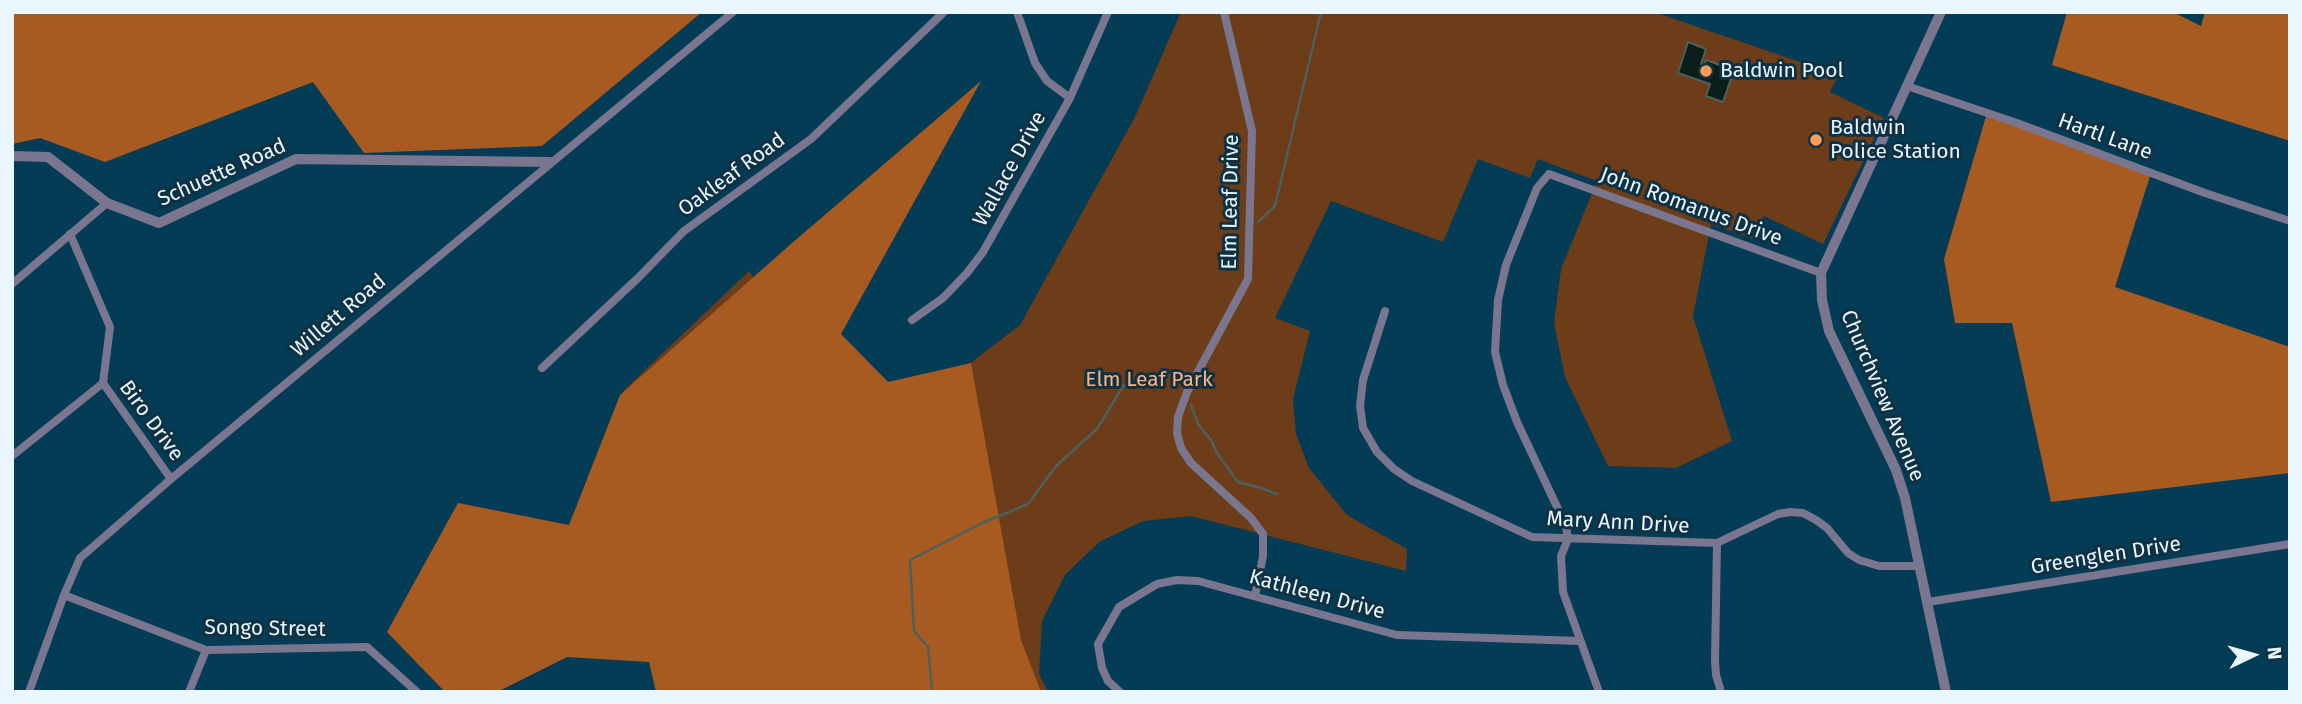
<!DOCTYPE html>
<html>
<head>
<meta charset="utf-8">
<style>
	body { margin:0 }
	#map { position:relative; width:2302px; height:704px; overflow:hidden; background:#043c55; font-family:"Fira Sans",sans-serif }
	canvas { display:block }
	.frame { position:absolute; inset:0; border:14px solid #e9f6fd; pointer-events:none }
	.north { position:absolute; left:2218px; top:620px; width:70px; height:70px; -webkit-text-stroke:5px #0e3143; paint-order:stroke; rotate:85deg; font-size:19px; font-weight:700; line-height:28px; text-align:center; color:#e9f6fd }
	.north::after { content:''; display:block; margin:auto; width:24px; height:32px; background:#e9f6fd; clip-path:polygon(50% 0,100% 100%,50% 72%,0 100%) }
</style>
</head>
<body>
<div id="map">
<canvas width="2302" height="704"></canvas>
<div class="frame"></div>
<div class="north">N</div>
</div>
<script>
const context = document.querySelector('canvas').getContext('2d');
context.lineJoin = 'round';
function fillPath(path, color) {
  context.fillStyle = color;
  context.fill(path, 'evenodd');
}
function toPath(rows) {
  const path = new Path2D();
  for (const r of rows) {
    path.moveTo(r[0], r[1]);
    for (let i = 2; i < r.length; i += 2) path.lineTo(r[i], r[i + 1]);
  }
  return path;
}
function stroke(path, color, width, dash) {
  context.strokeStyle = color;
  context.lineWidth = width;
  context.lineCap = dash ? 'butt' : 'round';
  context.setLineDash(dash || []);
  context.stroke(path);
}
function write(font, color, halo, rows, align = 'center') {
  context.font = font + ' "Fira Sans",sans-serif';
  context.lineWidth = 6;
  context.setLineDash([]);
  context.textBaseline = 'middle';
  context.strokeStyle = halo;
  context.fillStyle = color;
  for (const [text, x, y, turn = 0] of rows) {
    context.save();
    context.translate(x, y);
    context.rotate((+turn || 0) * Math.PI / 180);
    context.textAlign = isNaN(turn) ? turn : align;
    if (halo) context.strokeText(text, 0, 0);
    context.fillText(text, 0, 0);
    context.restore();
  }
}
fillPath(toPath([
	[1181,12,1654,12,1838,75,1830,92,1884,118,1823,244,1764,216,1753,239,1711,224,1693,316,1732,441,1676,468,1608,466,1565,377,1554,323,1561,269,1597,181,1538,159,1530,178,1478,159,1443,242,1331,201,1275,318,1310,331,1293,399,1296,434,1309,468,1347,515,1407,549,1406,571,1191,516,1143,521,1099,542,1065,575,1042,621,1039,674,1048,692,925,692,651,401,623,391,749,271,871,439,1020,325,1135,117]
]), '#6d3c18');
fillPath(toPath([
	[12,12,702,12,542,146,364,153,313,82,105,162,40,138,12,144],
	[2067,12,2173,12,2201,26,2205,12,2290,12,2290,141,2052,65],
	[981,81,841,334,888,382,971,363,1021,640,1041,692,656,692,649,662,567,657,497,692,445,692,387,632,458,503,569,525,620,395,792,243],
	[1987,113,2151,173,2115,287,2290,347,2290,473,2051,502,2012,323,1955,323,1944,259]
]), '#a75b21');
const water = toPath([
	[1688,42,1706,49,1701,64,1704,65,1706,60,1734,70,1723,102,1706,96,1710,84,1678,73,1688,42]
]);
fillPath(water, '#0a1f1a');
stroke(water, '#4d605e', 2);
stroke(toPath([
	[1258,222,1275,206,1321,12],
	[1191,405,1198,424,1211,440,1217,453,1238,482,1261,488,1277,494],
	[932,692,928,647,914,631,910,560,982,523,1028,504,1056,466,1097,429,1123,386,1174,374]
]), '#4d605e', 2.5);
stroke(toPath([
	[1017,12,1035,63,1047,81,1070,98],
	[1224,12,1252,131,1248,279,1187,392,1178,417,1177,433,1181,448,1191,463,1251,518,1263,534,1263,556,1255,596],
	[1907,86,2017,123,2205,193,2290,221],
	[12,284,107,203],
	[1385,311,1363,380,1360,406,1363,428,1377,452,1394,469,1412,481,1532,537,1717,543,1778,514,1790,512,1803,513,1816,520,1827,528,1848,553,1859,560,1879,566,1919,566],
	[912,320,943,298,967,273,983,252,1070,98,1108,12],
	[542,368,638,278,684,231,811,139,944,12],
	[103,383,171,479],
	[12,456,103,383,110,327,70,234],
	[1717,543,1715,661,1716,675,1720,688],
	[64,595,206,650,367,647,417,692],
	[1928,602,2290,544],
	[29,692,64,595,80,558,171,479,733,12],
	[189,692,206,650],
	[1120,692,1108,681,1102,668,1098,644,1119,607,1157,584,1177,580,1198,581,1397,635,1580,641],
	[1599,692,1563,592,1561,556,1568,539,1566,526,1517,422,1503,385,1495,352,1498,300,1506,265,1537,188,1549,174,1821,273]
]), '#7a768f', 8);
stroke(toPath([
	[1941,12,1821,273,1822,300,1829,331,1896,470,1905,498,1946,692],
	[12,156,48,157,107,203,159,223,296,159,550,162]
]), '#7a768f', 10);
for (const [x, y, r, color] of [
	[1706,71,7,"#fe9c57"],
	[1816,140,7,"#fe9c57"]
]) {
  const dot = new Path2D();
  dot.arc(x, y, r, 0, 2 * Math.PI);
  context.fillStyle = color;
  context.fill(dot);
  stroke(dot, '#0e3143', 2.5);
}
write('21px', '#e9f6fd', '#0e3143', [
	["Baldwin Pool",1720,71],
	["Baldwin",1830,128],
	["Police Station",1830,152]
], 'left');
write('21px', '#e9f6fd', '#0e3143', [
	["Hartl Lane",2105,137,20],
	["Wallace Drive",1010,169,-61],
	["Schuette Road",222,173,-24],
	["Oakleaf Road",732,175,-36],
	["Elm Leaf Drive",1231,202,-89],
	["John Romanus Drive",1691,207,20],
	["Willett Road",339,316,-40],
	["Churchview Avenue",1882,396,67],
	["Biro Drive",151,421,54],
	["Mary Ann Drive",1618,523,3],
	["Greenglen Drive",2106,556,-9],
	["Kathleen Drive",1317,595,15],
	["Songo Street",265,629,1]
]);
write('21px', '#fdb281', '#0e3143', [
	["Elm Leaf Park",1149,380]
]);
</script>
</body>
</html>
